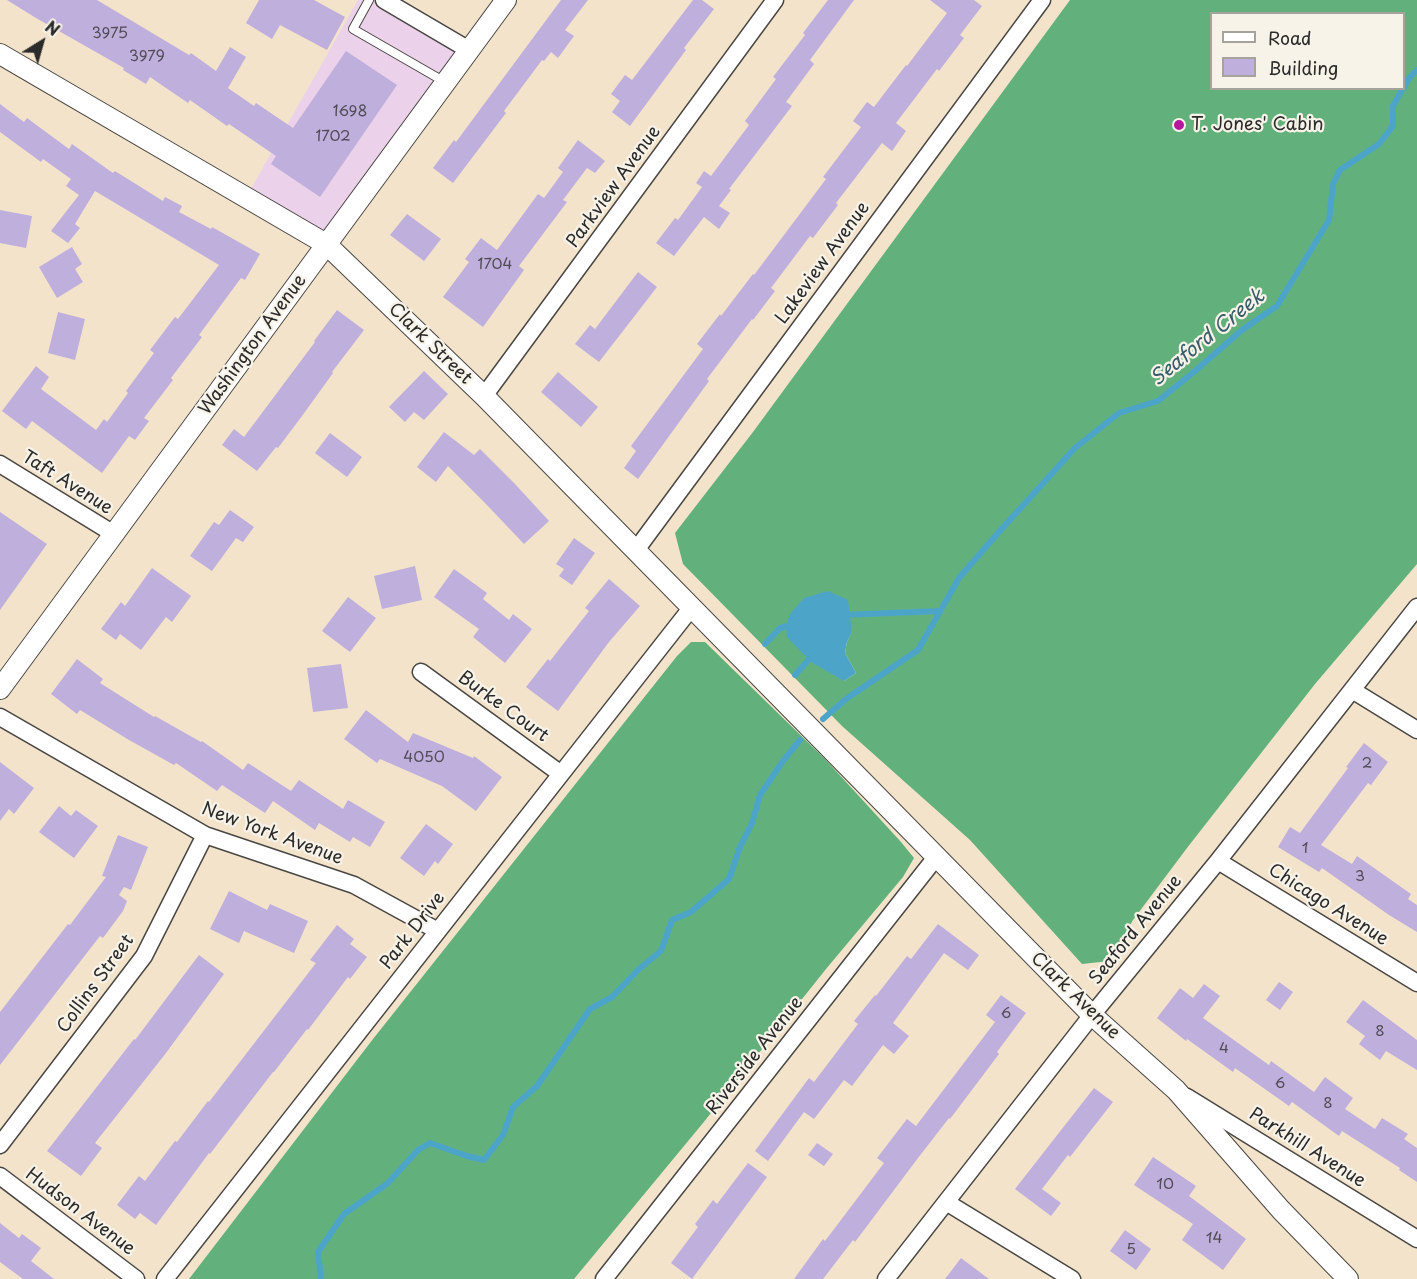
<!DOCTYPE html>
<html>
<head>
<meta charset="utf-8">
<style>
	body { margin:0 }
	#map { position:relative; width:1417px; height:1279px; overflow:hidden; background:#f3e3cb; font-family:"Playpen Sans",sans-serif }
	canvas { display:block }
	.legend { position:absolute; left:1210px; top:12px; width:195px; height:78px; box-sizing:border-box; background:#f7f3e8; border:2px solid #a5a39c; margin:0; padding:8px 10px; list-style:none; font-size:18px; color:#2b2b2b }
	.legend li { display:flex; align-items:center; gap:12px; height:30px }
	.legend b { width:30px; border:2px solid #a5a39c }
	.north { position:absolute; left:12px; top:12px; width:60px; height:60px; -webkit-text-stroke:4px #f7f3e8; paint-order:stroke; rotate:37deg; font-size:16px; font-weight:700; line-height:24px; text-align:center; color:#2b2b2b }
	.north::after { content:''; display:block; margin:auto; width:21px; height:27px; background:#2b2b2b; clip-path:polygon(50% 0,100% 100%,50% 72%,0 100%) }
</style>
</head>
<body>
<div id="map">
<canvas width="1417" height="1279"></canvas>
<ul class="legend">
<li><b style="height:8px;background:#fff"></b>Road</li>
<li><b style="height:16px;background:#bfafdc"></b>Building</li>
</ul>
<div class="north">N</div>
</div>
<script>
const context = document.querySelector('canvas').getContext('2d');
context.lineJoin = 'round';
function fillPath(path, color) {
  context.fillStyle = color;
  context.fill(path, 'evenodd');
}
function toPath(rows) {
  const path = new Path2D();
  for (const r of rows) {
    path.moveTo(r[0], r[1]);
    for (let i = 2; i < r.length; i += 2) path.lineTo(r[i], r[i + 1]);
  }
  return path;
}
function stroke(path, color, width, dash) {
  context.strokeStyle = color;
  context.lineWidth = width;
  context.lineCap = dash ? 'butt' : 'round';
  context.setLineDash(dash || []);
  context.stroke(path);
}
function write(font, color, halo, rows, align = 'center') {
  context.font = font + ' "Playpen Sans",sans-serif';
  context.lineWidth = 4.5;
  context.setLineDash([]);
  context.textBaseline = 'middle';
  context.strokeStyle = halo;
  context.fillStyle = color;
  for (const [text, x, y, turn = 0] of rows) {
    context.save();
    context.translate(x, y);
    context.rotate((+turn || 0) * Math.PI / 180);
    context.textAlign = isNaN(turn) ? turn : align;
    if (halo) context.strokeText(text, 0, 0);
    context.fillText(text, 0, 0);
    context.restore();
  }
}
fillPath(toPath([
	[358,0,375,0,463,52,325,238,248,194]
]), '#ecd1ea');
fillPath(toPath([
	[1070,0,1417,0,1417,564,1315,684,1187,848,1133,920,1109,961,1082,964,970,840,842,726,683,564,675,533,753,432],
	[1212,14,1404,14,1404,88,1212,88],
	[828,591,852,631,847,642,845,653,856,673,844,681],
	[691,642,705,642,825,759,901,842,914,858,903,877,826,969,703,1123,574,1279,189,1279,373,1039,677,656]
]), '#62b17c');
fillPath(toPath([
	[828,591,848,600,852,632,847,642,845,653,856,673,844,681,811,662,787,637,786,626,790,614,804,598]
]), '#4ca5c9');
stroke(toPath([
	[1404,87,1409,78,1417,70],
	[842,615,940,611],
	[765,644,780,628,791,625],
	[795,675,810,658,811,654],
	[823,719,846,699,918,650,959,578,998,533,1075,448,1119,413,1158,401,1195,371,1242,330,1277,306,1329,220,1333,184,1340,170,1379,144,1393,126,1393,106,1403,88],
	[321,1279,318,1252,344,1214,388,1183,418,1150,430,1143,467,1156,484,1160,503,1135,513,1107,537,1086,590,1009,612,997,639,969,661,951,672,920,691,912,729,879,740,847,752,823,760,795,783,761,800,740]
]), '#4ca5c9', 6);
fillPath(toPath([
	[7,0,97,0,189,55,191,53,216,71,230,47,246,57,228,88,254,106,256,103,293,128,346,51,397,85,320,197,271,164,276,156,229,124,227,126,190,100,188,103,150,77,146,84,123,70,124,68,36,18],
	[259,0,314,0,345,17,327,50,280,25,272,39,246,23],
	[561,0,588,0,565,30,574,36,558,58,551,52,544,61,542,60,504,111,506,113,453,183,433,168,454,140,456,142],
	[693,0,702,0,714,9,684,48,686,50,630,126,612,112,620,101,611,94,625,75,632,80],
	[828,0,854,0,810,60,814,64,786,102,792,106,729,189,731,190,719,206,730,213,719,229,704,217,674,256,656,243,675,218,678,220,702,187,696,183,704,171,711,176,749,125,745,121,776,79,773,77,805,35,803,33],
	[930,0,974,0,982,6,960,35,964,38,939,71,937,69,896,123,906,131,892,151,882,143,836,203,838,205,813,238,810,236,771,288,775,291,753,320,752,319,707,379,709,381,638,479,624,468,636,451,631,446,703,349,697,344,720,314,721,316,753,274,754,275,826,179,823,177,861,127,853,121,867,102,874,107,906,65,907,66,947,13],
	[0,104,24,122,27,118,69,149,72,144,113,173,115,171,163,201,165,197,182,206,179,212,211,229,212,227,260,254,245,280,241,278,199,335,202,337,171,378,173,380,144,418,149,421,135,440,129,436,102,473,32,421,26,429,2,411,36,366,49,377,41,389,96,430,104,419,107,422,128,393,126,391,154,353,150,350,175,317,178,319,219,265,95,191,75,224,80,228,68,243,51,231,79,195,66,186,71,179,43,159,41,162,0,132],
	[578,140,605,161,595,173,587,168,563,200,567,202,519,266,524,270,483,327,443,297,469,262,465,259,481,238,497,250,538,194,544,198,563,172,558,168],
	[0,210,32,216,26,248,0,243],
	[407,214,441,239,424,261,390,235],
	[72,247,82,264,75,269,83,282,57,298,39,267],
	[638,272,657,287,599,362,575,344,590,325,595,329],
	[337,310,364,330,332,372,333,373,302,416,278,448,276,447,257,471,222,445,234,429,244,437,315,342,314,341],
	[58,312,85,319,75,360,48,353],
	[424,371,448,394,424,420,414,412,405,422,389,407],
	[558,372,598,407,581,427,541,392],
	[444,432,474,455,480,449,515,484,549,521,524,544,485,503,448,466,436,482,417,467],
	[330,433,362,457,347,477,315,453],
	[230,510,254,527,243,542,236,538,212,571,190,556,214,522,219,525],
	[0,512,47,544,0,610],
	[574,538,595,553,572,585,559,576,564,569,556,564],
	[415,566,422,600,382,609,374,576],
	[152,568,191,596,172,622,166,617,141,650,120,634,116,640,101,629,121,602,125,606],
	[454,569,487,593,483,599,509,620,513,614,532,629,505,663,473,637,479,629,434,597],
	[609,579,640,606,609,642,558,711,526,687,548,659,550,661,589,611,585,608],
	[348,597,376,618,350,652,322,631],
	[77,659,103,679,100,683,154,717,155,716,201,742,202,741,243,770,248,763,291,791,299,780,343,809,348,800,385,822,370,847,353,837,350,842,319,823,315,830,273,801,265,813,222,785,217,791,176,763,174,765,129,740,80,710,77,714,51,694],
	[341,664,348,708,313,712,307,668],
	[366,710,408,742,413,733,473,758,474,756,502,777,476,811,442,786,380,759,377,763,344,739],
	[1364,743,1388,762,1371,785,1368,783,1321,845,1352,864,1357,856,1411,894,1408,899,1417,905,1417,932,1389,915,1322,868,1319,872,1278,847,1290,827,1300,833,1348,768,1346,767],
	[0,762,34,788,14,814,9,809,0,821],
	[59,806,71,816,76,810,98,826,74,858,39,832],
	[426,824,453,844,438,864,435,861,424,876,400,858],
	[118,835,148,847,131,890,124,887,119,895,127,901,123,911,103,938,100,936,0,1065,0,1012,68,924,70,925,106,877,102,876],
	[229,891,267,910,270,904,308,921,294,953,244,931,239,943,210,929],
	[938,924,979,955,968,970,944,953,893,1023,909,1036,894,1054,883,1045,852,1086,844,1080,814,1119,804,1112,768,1161,755,1151,809,1078,814,1082,858,1024,854,1021,875,995,876,996,907,956,911,959],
	[337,925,354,939,350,944,367,957,350,979,348,977,308,1030,307,1029,274,1072,273,1072,210,1154,209,1153,156,1225,140,1213,135,1219,117,1205,139,1176,145,1181,175,1141,177,1142,208,1101,209,1102,316,963,310,960],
	[199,955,224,974,166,1053,95,1143,102,1148,81,1176,47,1151,134,1039,135,1040],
	[1279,982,1293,992,1280,1010,1266,1000],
	[1204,984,1220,996,1203,1018,1269,1065,1271,1061,1314,1092,1325,1077,1353,1098,1345,1109,1375,1129,1382,1118,1408,1134,1404,1139,1417,1148,1417,1182,1399,1170,1400,1168,1342,1131,1339,1136,1292,1102,1289,1106,1235,1068,1233,1072,1187,1039,1186,1041,1157,1018,1180,988,1193,998],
	[1001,995,1026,1013,997,1052,999,1054,950,1119,949,1118,918,1158,855,1242,853,1240,823,1279,794,1279,823,1239,825,1241,884,1163,877,1158,907,1119,916,1126,995,1022,986,1015],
	[1363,1000,1417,1040,1417,1070,1386,1051,1380,1060,1359,1044,1365,1036,1346,1022],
	[1094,1088,1113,1102,1070,1157,1068,1155,1042,1189,1061,1203,1051,1216,1015,1189],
	[817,1143,833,1154,824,1166,808,1155],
	[1153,1157,1196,1186,1189,1196,1246,1239,1223,1270,1182,1240,1193,1224,1134,1185],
	[748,1163,767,1177,692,1279,671,1263,698,1227,695,1224,713,1200,717,1204],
	[0,1223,19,1238,22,1234,41,1248,31,1261,54,1279,23,1279,0,1262],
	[1125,1230,1151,1249,1136,1270,1110,1251],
	[961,1258,989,1279,945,1279]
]), '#bfafdc');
const service = toPath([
	[369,0,353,29,445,82]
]);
const minor = toPath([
	[384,0,469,50],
	[484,396,775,0],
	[0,464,114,534],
	[636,550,1042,0],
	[421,672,561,774],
	[1352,690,1417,730],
	[0,717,205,835,354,885,438,931],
	[1218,861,1417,983],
	[1187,1097,1417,1239],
	[0,1145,144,956,205,835],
	[0,1176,136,1279],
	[946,1202,1072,1279],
	[165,1279,692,607],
	[604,1279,937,856],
	[886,1279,1092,1015,1218,861,1417,607]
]);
const tertiary = toPath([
	[0,54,326,244,484,396,1092,1015,1176,1090,1281,1210,1348,1279],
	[0,689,506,0]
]);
stroke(service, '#494743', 10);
stroke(minor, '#494743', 19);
stroke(tertiary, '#494743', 22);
stroke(service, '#fff', 8);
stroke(minor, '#fff', 16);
stroke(tertiary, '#fff', 20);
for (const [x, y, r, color] of [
	[1179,125,6,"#b5179e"]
]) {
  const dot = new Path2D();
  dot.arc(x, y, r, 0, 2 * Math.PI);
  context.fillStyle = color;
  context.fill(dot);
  stroke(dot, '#f7f3e8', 2);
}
write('15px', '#504c57', null, [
	["3975",110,34],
	["3979",147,57],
	["1698",350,112],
	["1702",333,137],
	["1704",495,265],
	["4050",424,758],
	["2",1367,764],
	["1",1305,849],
	["3",1360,877],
	["6",1006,1014],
	["8",1380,1032],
	["4",1224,1049],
	["6",1280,1084],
	["8",1328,1104],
	["10",1165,1185],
	["14",1214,1239],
	["5",1131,1250]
]);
write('18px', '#2b2b2b', '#f7f3e8', [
	["T. Jones' Cabin",1191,125]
], 'left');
write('18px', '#2b2b2b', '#f7f3e8', [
	["Parkview Avenue",614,187,-54],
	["Lakeview Avenue",823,263,-54],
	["Clark Street",430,344,44],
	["Washington Avenue",253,345,-54],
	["Taft Avenue",67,483,32],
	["Burke Court",503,707,36],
	["New York Avenue",272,834,20],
	["Chicago Avenue",1328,905,32],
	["Seaford Avenue",1136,930,-51],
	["Park Drive",413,931,-52],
	["Collins Street",96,984,-54],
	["Clark Avenue",1075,996,44],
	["Riverside Avenue",755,1056,-52],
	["Parkhill Avenue",1307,1148,32],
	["Hudson Avenue",80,1212,37]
]);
write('italic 20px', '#385c6a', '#f7f3e8', [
	["Seaford Creek",1208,338,-39]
]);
</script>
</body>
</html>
